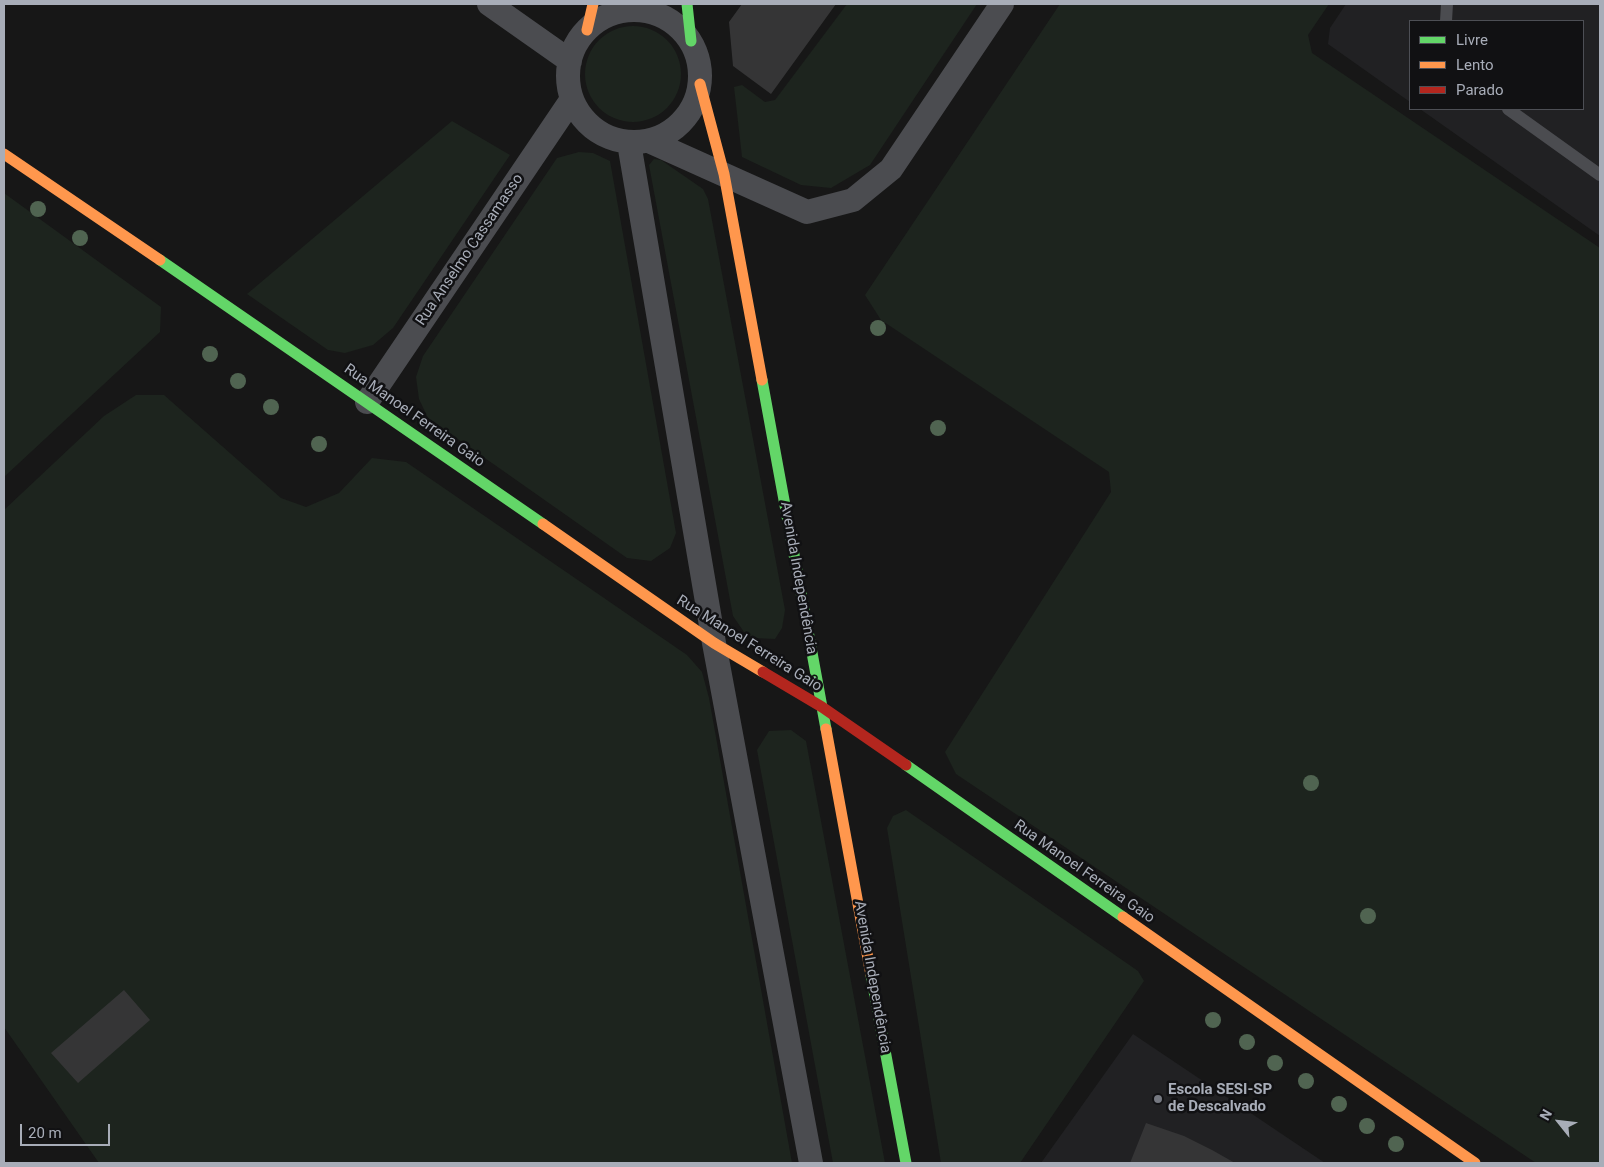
<!DOCTYPE html>
<html>
<head>
<meta charset="utf-8">
<style>
	body { margin:0 }
	#map { position:relative; width:1604px; height:1167px; overflow:hidden; background:#171717; font-family:Roboto,sans-serif }
	canvas { display:block }
	.frame { position:absolute; inset:0; border:5px solid #a8adb8; pointer-events:none }
	.legend { position:absolute; left:1409px; top:20px; width:175px; height:90px; box-sizing:border-box; background:#111113; border:1px solid #4d4f55; margin:0; padding:6px 9px; list-style:none; font-size:15px; color:#a8adb8 }
	.legend li { display:flex; align-items:center; gap:10px; height:25px }
	.legend b { width:25px; border:1px solid #4d4f55 }
	.north { position:absolute; left:1534px; top:1097px; width:50px; height:50px; -webkit-text-stroke:4px #111113; paint-order:stroke; rotate:299deg; font-size:14px; font-weight:700; line-height:20px; text-align:center; color:#a8adb8 }
	.north::after { content:''; display:block; margin:auto; width:18px; height:22px; background:#a8adb8; clip-path:polygon(50% 0,100% 100%,50% 72%,0 100%) }
	.scale { position:absolute; left:20px; top:1124px; width:90px; height:22px; box-sizing:border-box; border:2px solid #a8adb8; border-top:0; padding-left:6px; font-size:15px; line-height:18px; white-space:nowrap; color:#a8adb8; -webkit-text-stroke:4px #111113; paint-order:stroke }
</style>
</head>
<body>
<div id="map">
<canvas width="1604" height="1167"></canvas>
<div class="frame"></div>
<ul class="legend">
<li><b style="height:6px;background:#63d668"></b>Livre</li>
<li><b style="height:6px;background:#ff974d"></b>Lento</li>
<li><b style="height:6px;background:#b3261e"></b>Parado</li>
</ul>
<div class="north">N</div>
<div class="scale">20 m</div>
</div>
<script>
const context = document.querySelector('canvas').getContext('2d');
context.lineJoin = 'round';
function fillPath(path, color) {
  context.fillStyle = color;
  context.fill(path, 'evenodd');
}
function toPath(rows) {
  const path = new Path2D();
  for (const r of rows) {
    if (r.length === 3) {
      path.moveTo(r[0] + r[2], r[1]);
      path.arc(r[0], r[1], r[2], 0, 2 * Math.PI);
      continue;
    }
    path.moveTo(r[0], r[1]);
    for (let i = 2; i < r.length; i += 2) path.lineTo(r[i], r[i + 1]);
  }
  return path;
}
function stroke(path, color, width, dash) {
  context.strokeStyle = color;
  context.lineWidth = width;
  context.lineCap = dash ? 'butt' : 'round';
  context.setLineDash(dash || []);
  context.stroke(path);
}
function write(font, color, halo, rows, align = 'center') {
  context.font = font + ' Roboto,sans-serif';
  context.lineWidth = 5;
  context.setLineDash([]);
  context.textBaseline = 'middle';
  context.strokeStyle = halo;
  context.fillStyle = color;
  for (const [text, x, y, turn = 0] of rows) {
    context.save();
    context.translate(x, y);
    context.rotate((+turn || 0) * Math.PI / 180);
    context.textAlign = isNaN(turn) ? turn : align;
    if (halo) context.strokeText(text, 0, 0);
    context.fillText(text, 0, 0);
    context.restore();
  }
}
fillPath(toPath([
	[1346,4,1600,4,1600,236,1420,109,1583,109,1583,21,1410,21,1410,102,1328,44,1330,28],
	[1133,1034,1325,1163,1041,1163]
]), '#212123');
fillPath(toPath([
	[847,4,977,4,870,165,831,188,801,185,742,157,734,87,742,85,765,102,775,100],
	[1060,4,1329,4,1308,35,1312,53,1600,248,1600,1163,1536,1163,956,774,945,752,1111,492,1109,472,881,320,865,295],
	[633,74,48],
	[452,121,510,155,393,328,373,345,345,353,328,350,247,294],
	[579,152,593,153,610,161,676,533,670,548,651,561,627,558,428,418,419,399,416,377,423,356,557,158],
	[654,159,661,160,703,189,708,199,785,610,782,628,775,639,754,638,744,632,733,616,649,165],
	[4,193,161,307,160,332,4,477],
	[136,395,164,395,281,498,306,507,339,493,372,458,406,462,687,655,702,672,709,698,792,1163,99,1163,4,1027,4,510,104,416],
	[791,730,806,741,885,1163,833,1163,757,750,769,731],
	[906,810,1138,971,1144,981,1020,1163,941,1163,887,828,893,816]
]), '#1d241e');
fillPath(toPath([
	[742,4,836,4,771,94,733,66,729,22],
	[124,990,150,1020,78,1083,51,1053],
	[1146,1123,1184,1136,1212,1150,1235,1163,1130,1163]
]), '#353536');
stroke(toPath([
	[1446,21,1447,4],
	[1508,109,1600,175]
]), '#4b4c50', 12);
stroke(toPath([
	[489,4,570,61],
	[634,76,66],
	[649,141,807,212,853,200,891,169,1002,4],
	[629,143,714,643,811,1163],
	[367,402,572,99]
]), '#4b4c50', 24);
stroke(toPath([
	[687,4,691,41],
	[160,260,543,524],
	[762,380,826,729],
	[906,765,1123,917],
	[871,975,906,1163]
]), '#63d668', 11);
stroke(toPath([
	[587,30,593,4],
	[700,84,724,174,762,380],
	[4,154,160,260],
	[543,524,714,643,763,672],
	[826,729,871,975],
	[1123,917,1475,1163]
]), '#ff974d', 11);
stroke(toPath([
	[763,672,822,707,906,765]
]), '#b3261e', 11);
context.fillStyle = '#506451';
for (const [x, y] of [
	[38,209],
	[80,238],
	[878,328],
	[210,354],
	[238,381],
	[271,407],
	[938,428],
	[319,444],
	[1311,783],
	[1368,916],
	[1213,1020],
	[1247,1042],
	[1275,1063],
	[1306,1081],
	[1339,1104],
	[1367,1126],
	[1396,1144]
]) {
  context.beginPath();
  context.arc(x, y, 8, 0, 2 * Math.PI);
  context.fill();
}
for (const [x, y, r, color] of [
	[1158,1099,5,"#757880"]
]) {
  const dot = new Path2D();
  dot.arc(x, y, r, 0, 2 * Math.PI);
  context.fillStyle = color;
  context.fill(dot);
  stroke(dot, '#111113', 2);
}
write('15px', '#a8adb8', '#111113', [
	["Rua Anselmo Cassamasso",470,250,-56],
	["Rua Manoel Ferreira Gaio",414,416,35],
	["Avenida Independência",798,578,80],
	["Rua Manoel Ferreira Gaio",749,644,32],
	["Rua Manoel Ferreira Gaio",1084,872,35],
	["Avenida Independência",872,977,80]
]);
write('bold 15px', '#a8adb8', '#111113', [
	["Escola SESI-SP",1168,1090],
	["de Descalvado",1168,1107]
], 'left');
</script>
</body>
</html>
